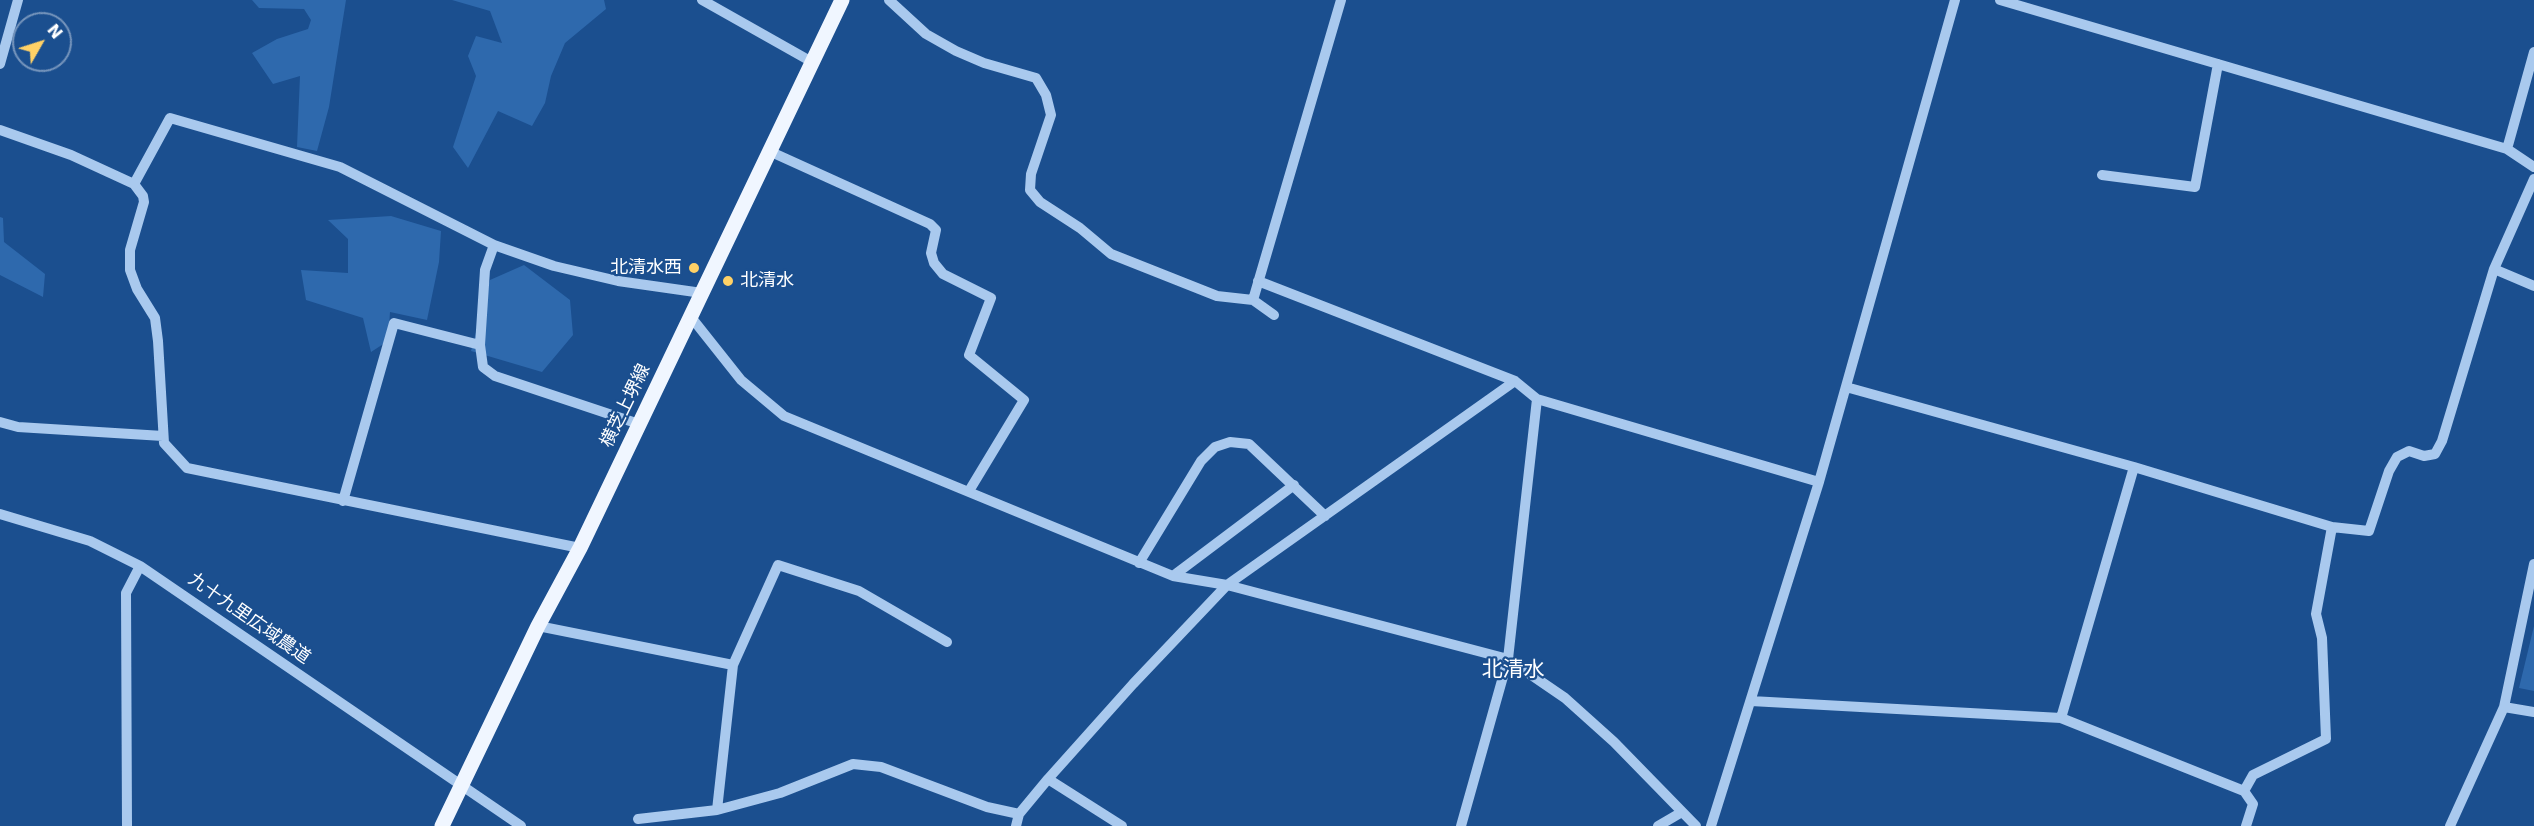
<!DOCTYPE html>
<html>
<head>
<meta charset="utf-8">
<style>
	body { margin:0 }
	#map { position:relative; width:2534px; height:826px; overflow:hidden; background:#1b4f8f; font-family:"DejaVu Sans",sans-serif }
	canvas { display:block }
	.north { position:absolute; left:12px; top:12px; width:60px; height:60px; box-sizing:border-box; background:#1b4f8f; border:2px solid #7695bc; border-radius:50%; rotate:51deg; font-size:16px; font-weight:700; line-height:24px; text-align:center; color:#fff }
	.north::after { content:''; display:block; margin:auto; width:21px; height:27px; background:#ffd166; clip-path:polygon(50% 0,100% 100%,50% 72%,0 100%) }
</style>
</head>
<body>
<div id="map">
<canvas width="2534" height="826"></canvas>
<div class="north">N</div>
</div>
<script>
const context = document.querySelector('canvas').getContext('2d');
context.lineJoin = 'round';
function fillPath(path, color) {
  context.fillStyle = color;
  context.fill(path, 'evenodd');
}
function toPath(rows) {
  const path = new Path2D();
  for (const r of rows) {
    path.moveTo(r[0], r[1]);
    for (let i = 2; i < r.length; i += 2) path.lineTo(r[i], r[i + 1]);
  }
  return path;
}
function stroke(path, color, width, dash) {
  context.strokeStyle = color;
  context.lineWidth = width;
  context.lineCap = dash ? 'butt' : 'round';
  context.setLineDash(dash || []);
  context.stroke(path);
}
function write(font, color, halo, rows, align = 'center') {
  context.font = font + ' "DejaVu Sans","Noto Sans JP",sans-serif';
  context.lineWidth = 4.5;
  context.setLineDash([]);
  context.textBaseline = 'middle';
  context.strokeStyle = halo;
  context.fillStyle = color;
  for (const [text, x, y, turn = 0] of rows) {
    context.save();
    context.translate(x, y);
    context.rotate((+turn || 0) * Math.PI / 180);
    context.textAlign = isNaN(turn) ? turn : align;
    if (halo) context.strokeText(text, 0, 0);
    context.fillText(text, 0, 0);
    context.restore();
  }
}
fillPath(toPath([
	[252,0,346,0,329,107,317,151,297,147,300,76,273,84,252,53,277,39,308,29,311,20,304,9,259,8],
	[452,0,604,0,606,9,565,43,551,76,545,103,532,126,498,111,468,168,453,147,476,76,468,56,476,36,502,43,490,11],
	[391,216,441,231,439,262,427,320,390,312,388,341,371,352,363,318,306,300,301,270,348,273,348,239,328,220],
	[0,217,3,218,4,242,45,274,43,297,0,275],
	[524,265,570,300,573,335,542,372,471,351,490,280],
	[2534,626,2534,691,2519,688]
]), '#2e69ad');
stroke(toPath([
	[702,0,812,62],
	[889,0,926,34,956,51,984,63,1036,78,1046,95,1051,115,1031,174,1030,190,1040,202,1080,228,1111,254,1217,296,1253,300,1274,315],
	[2000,0,2507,149,2534,167],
	[0,64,18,0],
	[0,130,71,155,134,184,143,196,144,202,130,250,130,270,137,289,155,318,158,341,164,443,187,468,580,548],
	[2507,149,2534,52],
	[769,151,930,224,936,230,931,253,934,263,943,274,991,298,969,355,1024,400,969,491],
	[2102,175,2195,187,2218,64],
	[134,184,170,118,340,167,494,245,554,266,618,281,702,293],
	[494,245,485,270,480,345,483,367,495,376,639,424],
	[2494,269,2534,286],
	[1258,281,1515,381,1537,399,1819,482],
	[1253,300,1341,0],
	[691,317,741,380,784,416,1173,576,1227,585,1508,659,1565,698,1614,742,1696,826],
	[1846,387,2134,467,2332,527,2369,531,2389,471,2397,457,2409,451,2424,456,2435,454,2442,441,2494,269,2534,179],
	[0,422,18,427,163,436],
	[2134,467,2061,718,2244,791,2253,804,2246,826],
	[343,501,394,323,480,345],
	[0,514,90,541,140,566,521,826],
	[1139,563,1201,461,1215,447,1230,442,1249,444,1325,516],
	[1173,576,1294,485],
	[538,626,733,665],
	[1751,701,2061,718],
	[2504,707,2534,712],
	[1048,779,1122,826],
	[2244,791,2253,775,2326,739,2322,638,2316,614,2332,527],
	[717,810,733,665,778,565,859,591,947,642],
	[638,819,717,810,780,793,853,764,881,767,987,807,1019,814],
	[127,826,126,593,140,566],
	[1016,826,1019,814,1048,779,1133,684,1227,585,1515,381],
	[1461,826,1508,659,1537,399],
	[1658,826,1682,812],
	[1711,826,1819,482,1955,0],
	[2450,826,2504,707,2534,564]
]), '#a9c9ee', 10);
stroke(toPath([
	[442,826,538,626,580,548,842,0]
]), '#f0f6ff', 15);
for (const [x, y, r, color] of [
	[694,268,6,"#ffd166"],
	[728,281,6,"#ffd166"]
]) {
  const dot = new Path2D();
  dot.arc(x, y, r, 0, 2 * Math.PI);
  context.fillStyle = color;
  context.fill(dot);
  stroke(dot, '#1b4f8f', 2);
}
write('18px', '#fff', '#1b4f8f', [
	["北清水西",682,268],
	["北清水",740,281,"left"]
], 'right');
write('18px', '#fff', '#1b4f8f', [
	["横芝上堺線",626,406,-64],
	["九十九里広域農道",249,619,35]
]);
write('21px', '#fff', '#1b4f8f', [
	["北清水",1513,671]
]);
</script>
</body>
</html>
